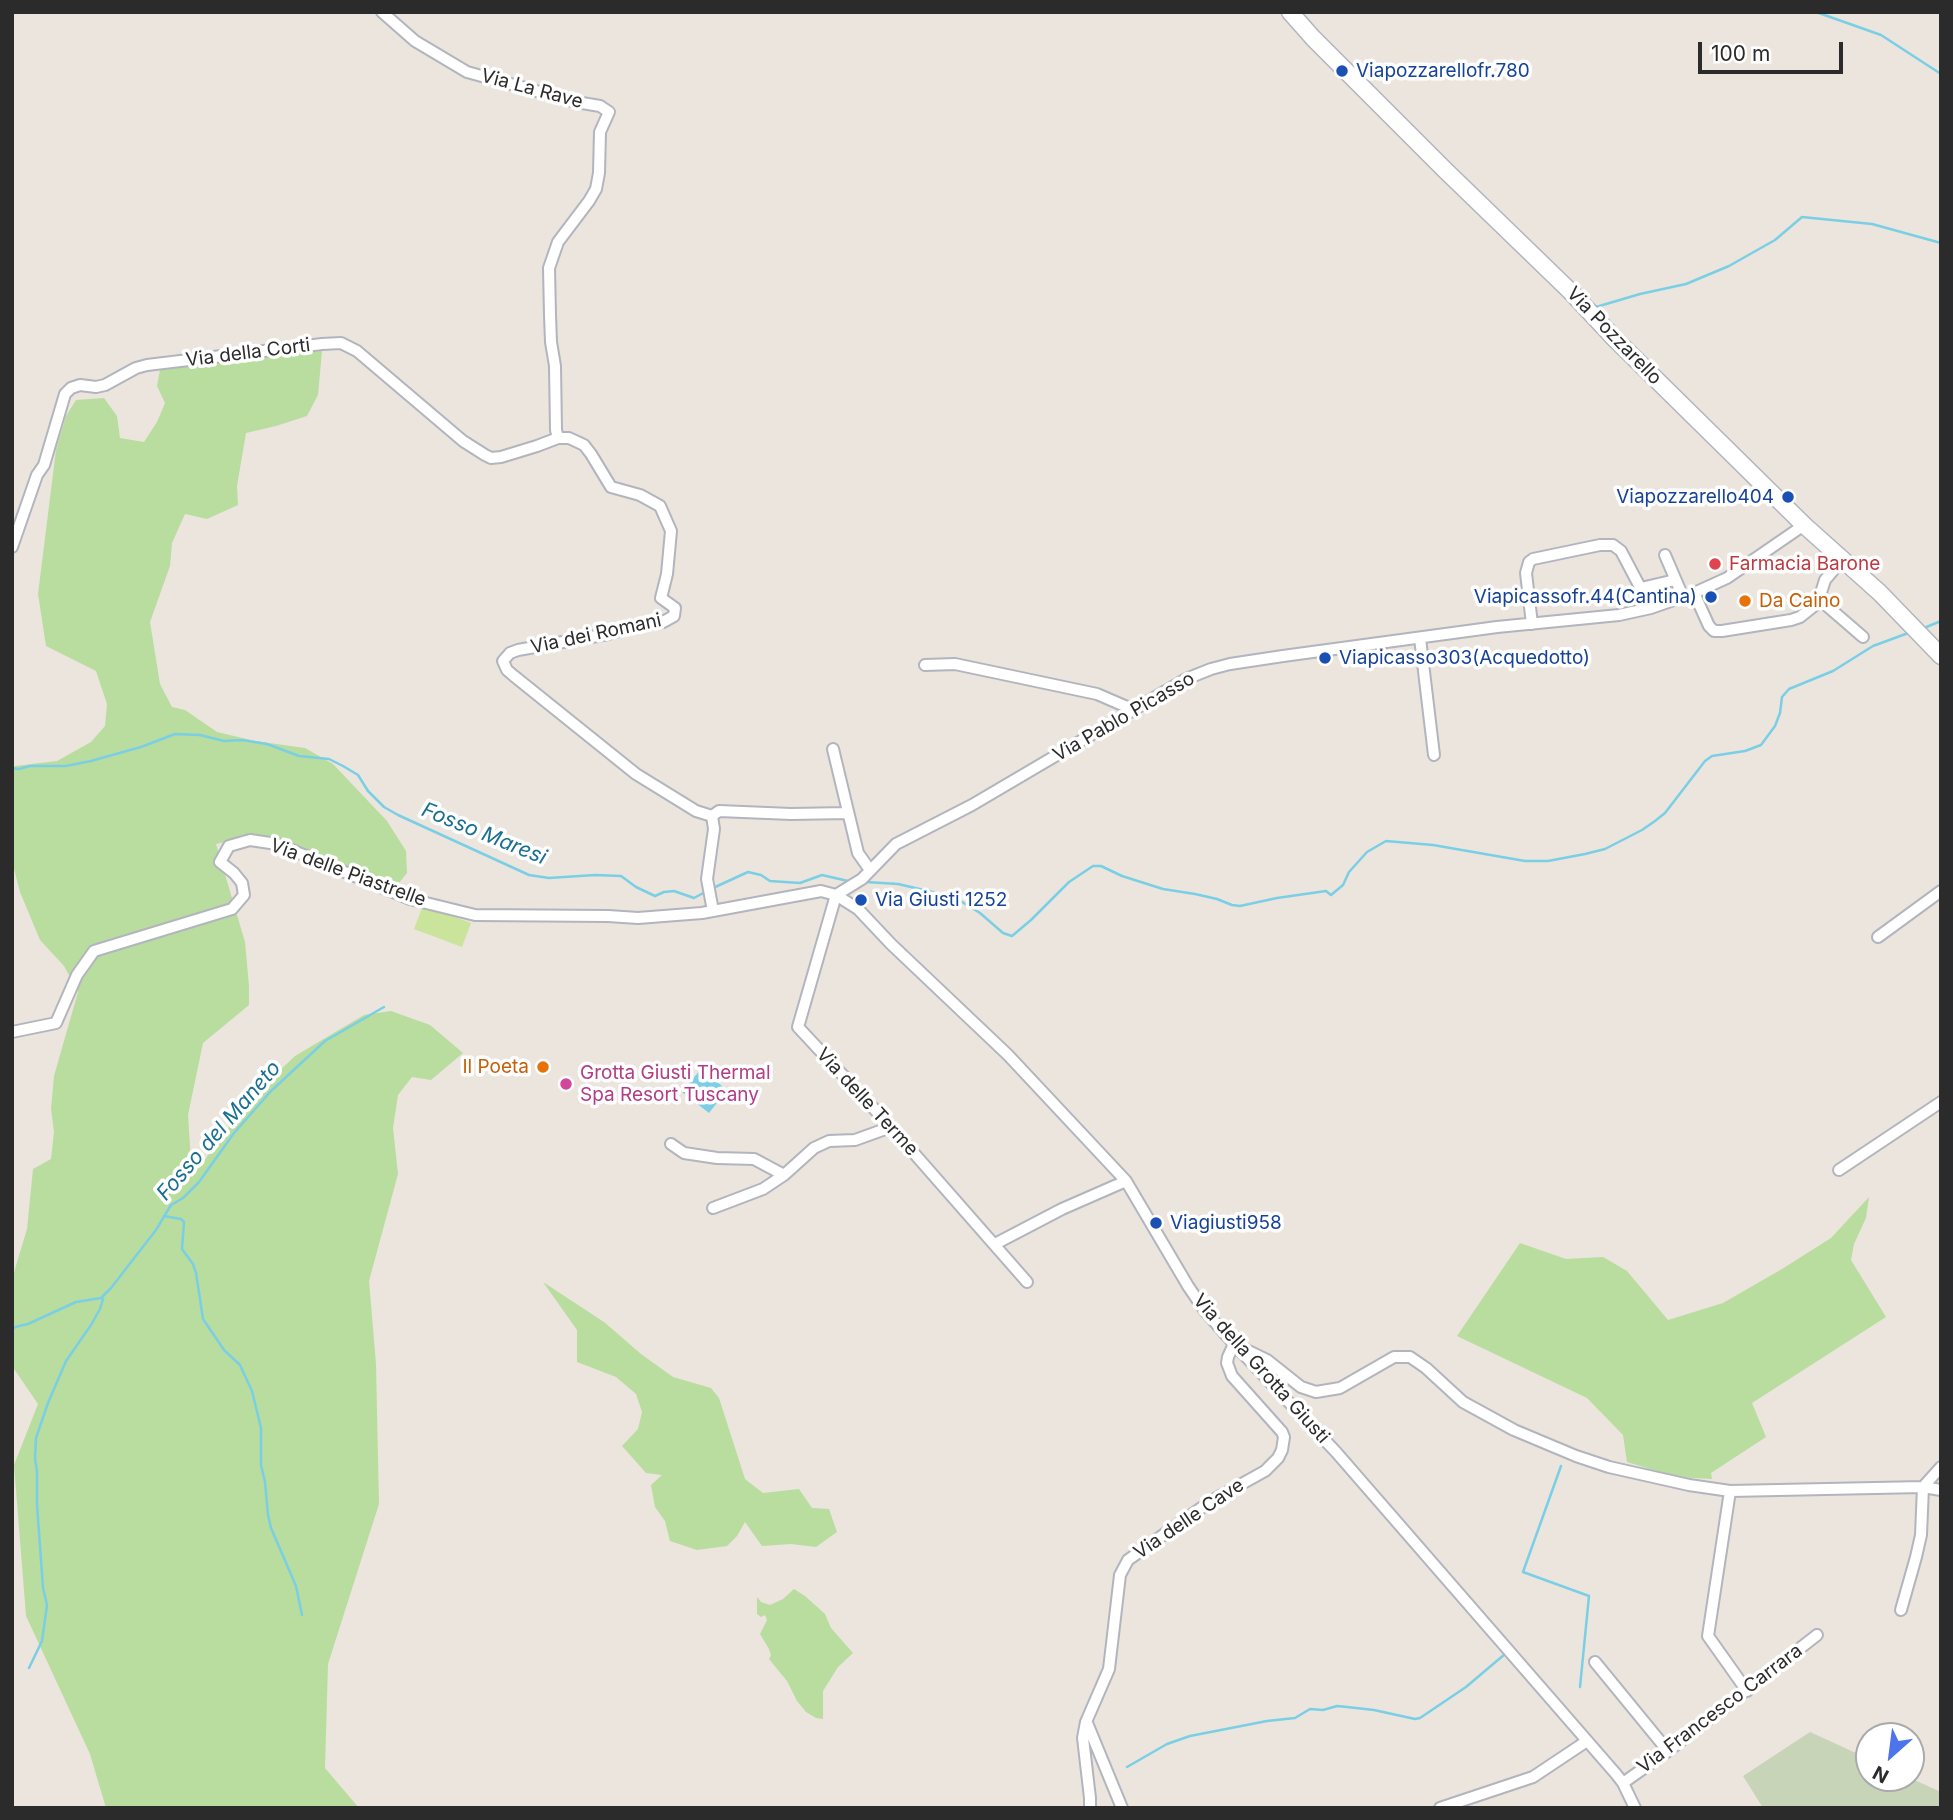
<!DOCTYPE html>
<html>
<head>
<meta charset="utf-8">
<style>
	body { margin:0 }
	#map { position:relative; width:1953px; height:1820px; overflow:hidden; background:#ebe5de; font-family:Inter,sans-serif }
	canvas { display:block }
	.frame { position:absolute; inset:0; border:14px solid #2b2b2b; pointer-events:none }
	.north { position:absolute; left:1855px; top:1722px; width:70px; height:70px; box-sizing:border-box; background:#fff; border:2px solid #aaa; border-radius:50%; rotate:208deg; font-size:19px; font-weight:700; line-height:28px; text-align:center; color:#2b2b2b }
	.north::after { content:''; display:block; margin:auto; width:24px; height:32px; background:#4c74eb; clip-path:polygon(50% 0,100% 100%,50% 72%,0 100%) }
	.scale { position:absolute; left:1698px; top:42px; width:145px; height:32px; box-sizing:border-box; border:4px solid #2b2b2b; border-top:0; padding-left:9px; font-size:21px; line-height:24px; white-space:nowrap; color:#2b2b2b; -webkit-text-stroke:5px #fff; paint-order:stroke }
</style>
</head>
<body>
<div id="map">
<canvas width="1953" height="1820"></canvas>
<div class="frame"></div>
<div class="north">N</div>
<div class="scale">100 m</div>
</div>
<script>
const context = document.querySelector('canvas').getContext('2d');
context.lineJoin = 'round';
function fillPath(path, color) {
  context.fillStyle = color;
  context.fill(path, 'evenodd');
}
function toPath(rows) {
  const path = new Path2D();
  for (const r of rows) {
    path.moveTo(r[0], r[1]);
    for (let i = 2; i < r.length; i += 2) path.lineTo(r[i], r[i + 1]);
  }
  return path;
}
function stroke(path, color, width, dash) {
  context.strokeStyle = color;
  context.lineWidth = width;
  context.lineCap = dash ? 'butt' : 'round';
  context.setLineDash(dash || []);
  context.stroke(path);
}
function write(font, color, halo, rows, align = 'center') {
  context.font = font + ' Inter,sans-serif';
  context.lineWidth = 7;
  context.setLineDash([]);
  context.textBaseline = 'middle';
  context.strokeStyle = halo;
  context.fillStyle = color;
  for (const [text, x, y, turn = 0] of rows) {
    context.save();
    context.translate(x, y);
    context.rotate((+turn || 0) * Math.PI / 180);
    context.textAlign = isNaN(turn) ? turn : align;
    if (halo) context.strokeText(text, 0, 0);
    context.fillText(text, 0, 0);
    context.restore();
  }
}
fillPath(toPath([
	[322,351,318,395,307,416,276,426,246,433,237,486,238,505,207,519,185,514,172,543,170,566,150,622,160,684,172,707,185,710,217,732,255,741,305,748,333,764,387,821,406,851,407,873,395,888,282,839,251,836,216,844,245,942,249,986,249,1005,203,1043,188,1115,192,1177,240,1112,273,1077,295,1056,364,1015,391,1011,430,1025,463,1053,431,1080,412,1077,398,1095,393,1128,398,1174,369,1281,376,1364,379,1504,328,1664,325,1768,359,1808,106,1808,90,1754,26,1616,14,1465,38,1404,12,1366,12,1279,27,1229,33,1169,51,1159,54,1132,51,1109,54,1076,78,992,64,966,40,940,20,892,12,861,12,770,15,766,57,761,91,742,105,726,107,704,96,671,46,646,38,594,56,450,66,416,76,400,104,398,117,416,120,438,144,442,157,422,165,403,157,386,160,370,225,359],
	[1869,1197,1866,1218,1854,1244,1851,1260,1886,1317,1752,1403,1766,1437,1711,1473,1712,1479,1676,1477,1627,1462,1623,1435,1587,1398,1457,1336,1520,1243,1566,1259,1603,1257,1627,1271,1668,1320,1723,1303,1782,1269,1831,1238],
	[543,1282,604,1322,641,1354,673,1377,711,1388,719,1398,745,1479,763,1493,799,1489,812,1508,829,1509,837,1532,816,1547,791,1544,762,1546,745,1522,737,1536,727,1546,697,1550,670,1541,665,1521,655,1507,651,1485,662,1475,646,1473,622,1446,638,1429,642,1412,636,1394,616,1377,577,1362,577,1330],
	[794,1589,805,1596,825,1614,831,1628,853,1653,838,1667,823,1691,823,1719,816,1718,806,1712,797,1701,787,1681,769,1659,771,1655,769,1649,760,1634,767,1620,765,1615,761,1617,757,1614,757,1597,761,1602,770,1605,783,1599]
]), '#b8dd9f');
fillPath(toPath([
	[1810,1732,1869,1759,1869,1778,1910,1778,1941,1792,1941,1808,1763,1808,1743,1776]
]), '#c7d4b7');
fillPath(toPath([
	[423,905,471,923,462,947,414,929]
]), '#cae49c');
fillPath(toPath([
	[701,1069,727,1090,709,1113,682,1092]
]), '#7acfe5');
stroke(toPath([
	[1816,12,1881,35,1941,74],
	[1596,307,1640,294,1686,284,1729,266,1775,240,1802,217,1872,224,1941,243],
	[1924,628,1941,621],
	[12,768,19,769,30,766,66,766,91,761,141,747,175,734,200,735,224,741,242,740,267,744,299,756,329,759,343,766,358,775,368,791,384,807,398,815,529,875,549,878,595,875,621,876,636,887,655,896,664,892,674,891,694,898,707,891],
	[866,882,898,884,954,897,980,913,1003,933,1012,936,1031,920,1069,882,1093,866,1101,866,1122,876,1163,889,1195,894,1217,899,1232,905,1240,906,1277,898,1326,891,1331,895,1343,885,1349,872,1367,852,1386,841,1433,845,1525,861,1548,861,1585,854,1605,849,1642,830,1655,821,1665,813,1705,761,1712,756,1745,751,1761,745,1775,726,1780,713,1782,697,1789,689,1833,671,1873,646,1911,632],
	[713,888,748,872,761,875,770,881,800,883,822,875,848,881],
	[164,1216,181,1219,184,1222,182,1249,193,1264,196,1273,203,1319,224,1350,240,1365,252,1391,261,1428,261,1465,265,1482,268,1515,271,1528,296,1586,302,1615],
	[12,1330,15,1327,28,1324,76,1302,101,1298,111,1288,156,1230,171,1205,183,1198,199,1182,234,1133,271,1091,325,1041,384,1007],
	[1561,1466,1523,1572,1589,1596,1580,1687],
	[29,1668,42,1641,47,1605,43,1588,37,1505,37,1471,35,1459,36,1438,48,1403,66,1361,91,1325,100,1309,103,1299],
	[1127,1767,1167,1744,1190,1736,1267,1721,1295,1718,1310,1709,1323,1710,1337,1706,1347,1707,1374,1710,1415,1719,1420,1718,1466,1687,1505,1654]
]), '#7acfe5', 2.5);
const street = toPath([
	[382,12,415,41,467,72,576,102,600,106,609,112,600,132,599,173,596,189,589,201,558,242,549,268,550,315,551,342,555,366,556,430,558,438],
	[12,547,37,475,44,465,65,394,71,388,80,385,96,387,105,385,136,368,147,365,322,344,341,343,357,351,463,441,485,455,491,458,501,457,537,446,558,438,569,438,584,445,591,454,611,487,640,495,660,506,671,531,667,574,661,598,675,608,674,616,663,622,640,625,608,634,518,650,510,653,503,661,507,670,514,676,636,774,696,811,712,816],
	[1665,555,1683,597],
	[1641,588,1675,580],
	[1694,593,1709,626,1714,631,1722,631,1791,620,1800,617,1815,605,1819,599,1825,580,1842,560],
	[1819,599,1863,637],
	[1532,624,1526,573,1529,562,1533,559,1600,545,1613,545,1621,551,1651,608],
	[1420,638,1434,755],
	[925,665,955,664,1097,694,1134,710],
	[833,749,858,853,870,870],
	[712,816,719,811,791,814,847,813],
	[712,816,714,829,707,879,713,911],
	[836,895,862,879,896,844,972,805,1186,679,1211,669,1230,664,1283,656,1497,627,1619,615,1651,608,1694,593,1727,578,1804,525],
	[836,895,798,1027,891,1127,1027,1282],
	[1878,937,1941,891],
	[12,1032,56,1023,77,975,94,951,232,909,244,895,242,883,234,873,220,862,229,846,250,840,277,844,410,899,475,915,608,916,638,918,702,913,821,891,836,895,858,909,891,944,1008,1055,1126,1181,1188,1286,1205,1311,1234,1344,1336,1452,1616,1774,1623,1783,1635,1808],
	[671,1144,684,1153,717,1158,754,1159,784,1175],
	[1839,1170,1941,1102],
	[713,1208,763,1189,784,1175,814,1148,829,1141,855,1140,891,1127],
	[995,1244,1062,1209,1126,1181],
	[1730,1491,1708,1636,1747,1691],
	[1901,1610,1916,1557,1921,1535,1923,1487,1941,1467],
	[1595,1662,1668,1751],
	[1087,1723,1122,1808],
	[1623,1783,1668,1751,1817,1635],
	[1090,1808,1090,1798,1083,1738,1086,1722,1109,1669,1120,1575,1128,1560,1211,1501,1265,1471,1278,1458,1282,1450,1284,1437,1282,1432,1232,1376,1227,1363,1228,1357,1234,1344,1267,1360,1301,1387,1316,1392,1340,1388,1394,1357,1410,1357,1426,1368,1463,1402,1514,1430,1576,1456,1609,1467,1689,1485,1730,1491,1923,1487,1941,1490],
	[1440,1808,1533,1777,1587,1741]
]);
const secondary = toPath([
	[1290,12,1313,38,1445,170,1571,292,1614,338,1804,525,1880,593,1941,656]
]);
stroke(street, '#b2b5bd', 14);
stroke(secondary, '#b2b5bd', 19);
stroke(street, '#fff', 10);
stroke(secondary, '#fff', 16);
for (const [x, y, r, color] of [
	[1342,71,7,"#1a4fb4"],
	[1788,497,7,"#1a4fb4"],
	[1715,564,7,"#e0444e"],
	[1711,597,7,"#1a4fb4"],
	[1745,601,7,"#e8710a"],
	[1325,658,7,"#1a4fb4"],
	[861,900,7,"#1a4fb4"],
	[543,1067,7,"#e8710a"],
	[566,1084,7,"#d1479c"],
	[1156,1223,7,"#1a4fb4"]
]) {
  const dot = new Path2D();
  dot.arc(x, y, r, 0, 2 * Math.PI);
  context.fillStyle = color;
  context.fill(dot);
  stroke(dot, '#fff', 2.5);
}
write('19px', '#164399', '#fff', [
	["Viapozzarellofr.780",1356,71],
	["Viapozzarello404",1774,497,"right"],
	["Viapicassofr.44(Cantina)",1697,597,"right"],
	["Viapicasso303(Acquedotto)",1339,658],
	["Via Giusti 1252",875,900],
	["Viagiusti958",1170,1223]
], 'left');
write('19px', '#2b2b2b', '#fff', [
	["Via La Rave",532,89,15],
	["Via Pozzarello",1614,336,46],
	["Via della Corti",248,353,-7],
	["Via dei Romani",596,634,-12],
	["Via Pablo Picasso",1124,717,-30],
	["Via delle Piastrelle",348,873,20],
	["Via delle Terme",867,1102,47],
	["Via della Grotta Giusti",1261,1369,48],
	["Via delle Cave",1189,1519,-34],
	["Via Francesco Carrara",1720,1709,-37]
]);
write('19px', '#be3a42', '#fff', [
	["Farmacia Barone",1729,564]
], 'left');
write('19px', '#c56008', '#fff', [
	["Da Caino",1759,601],
	["Il Poeta",529,1067,"right"]
], 'left');
write('19px', '#b23c85', '#fff', [
	["Grotta Giusti Thermal",580,1073],
	["Spa Resort Tuscany",580,1095]
], 'left');
write('italic 21px', '#196f91', '#fff', [
	["Fosso Maresi",484,834,22],
	["Fosso del Maneto",219,1131,-49]
]);
</script>
</body>
</html>
